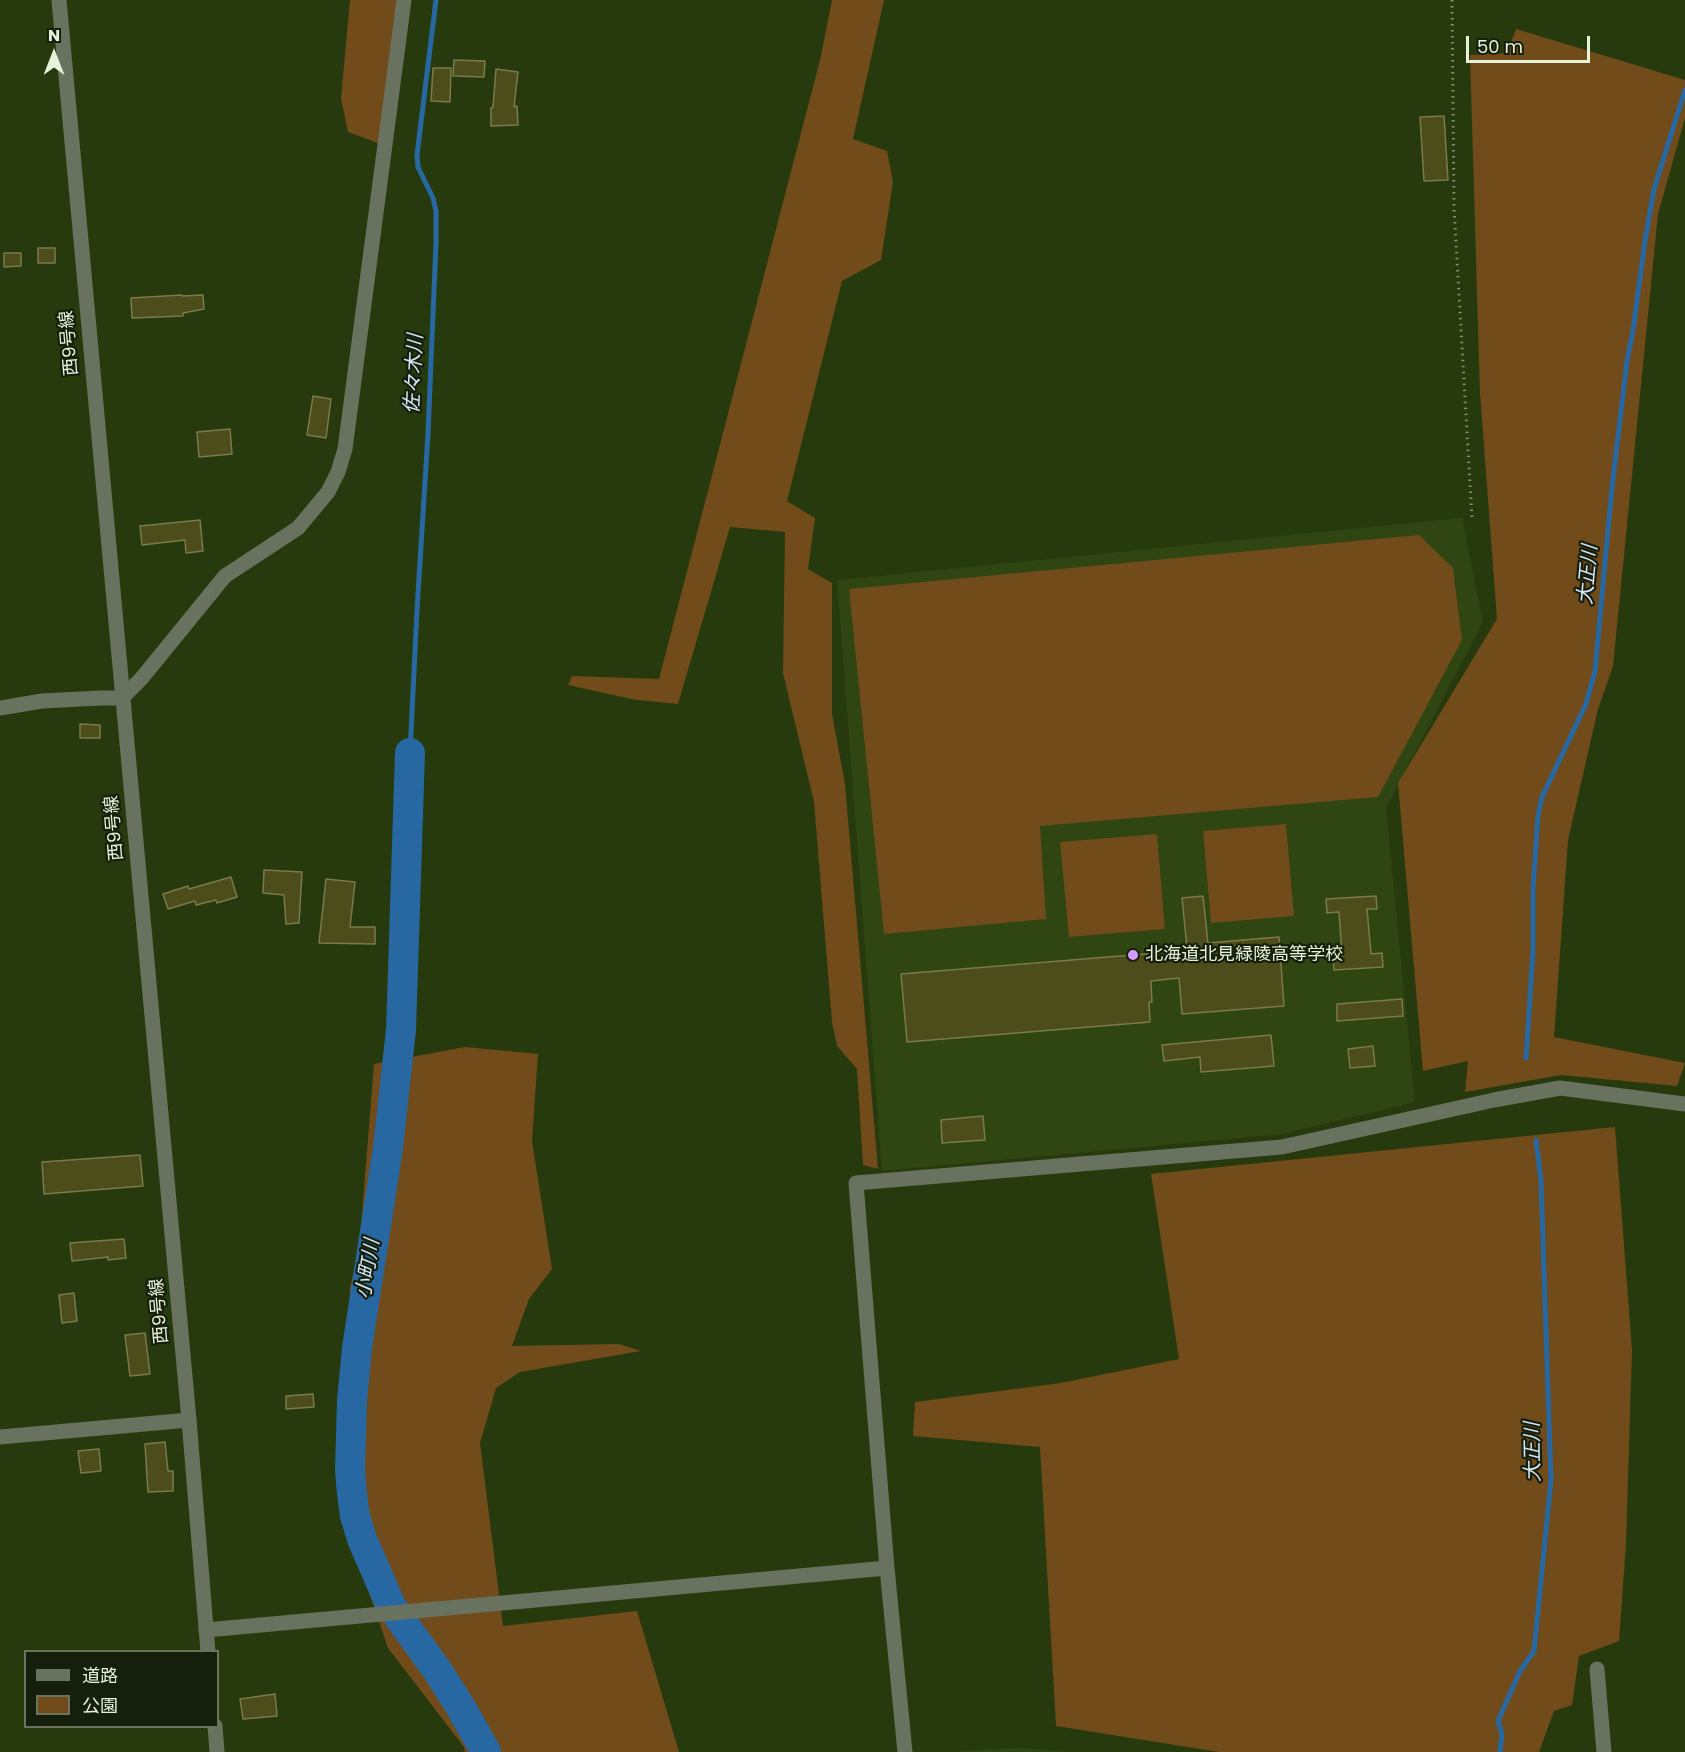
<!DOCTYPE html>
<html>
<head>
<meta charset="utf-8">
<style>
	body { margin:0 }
	#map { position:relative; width:1685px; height:1752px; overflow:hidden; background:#273a0e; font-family:Poppins,"Noto Sans JP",sans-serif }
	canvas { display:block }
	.legend { position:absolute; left:24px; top:1650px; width:195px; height:78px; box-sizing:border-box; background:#161e0c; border:2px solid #69735e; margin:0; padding:8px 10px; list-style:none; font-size:18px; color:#e6f3da }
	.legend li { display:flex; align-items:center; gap:12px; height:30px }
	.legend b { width:30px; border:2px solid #69735e }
	.north { position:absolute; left:24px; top:24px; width:60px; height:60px; -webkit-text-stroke:4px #161e0c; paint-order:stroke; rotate:0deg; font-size:16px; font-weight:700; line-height:24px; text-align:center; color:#e6f3da }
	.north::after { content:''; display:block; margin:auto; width:21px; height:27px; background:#e6f3da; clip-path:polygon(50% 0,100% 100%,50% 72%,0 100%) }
	.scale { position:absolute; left:1466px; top:36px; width:124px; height:27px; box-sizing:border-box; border:3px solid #e6f3da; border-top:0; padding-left:8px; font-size:18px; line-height:21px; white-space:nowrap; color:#e6f3da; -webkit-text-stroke:4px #161e0c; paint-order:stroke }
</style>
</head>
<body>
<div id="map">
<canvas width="1685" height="1752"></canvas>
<ul class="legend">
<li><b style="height:8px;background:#68725e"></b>道路</li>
<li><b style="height:16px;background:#714b1a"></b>公園</li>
</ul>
<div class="north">N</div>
<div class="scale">50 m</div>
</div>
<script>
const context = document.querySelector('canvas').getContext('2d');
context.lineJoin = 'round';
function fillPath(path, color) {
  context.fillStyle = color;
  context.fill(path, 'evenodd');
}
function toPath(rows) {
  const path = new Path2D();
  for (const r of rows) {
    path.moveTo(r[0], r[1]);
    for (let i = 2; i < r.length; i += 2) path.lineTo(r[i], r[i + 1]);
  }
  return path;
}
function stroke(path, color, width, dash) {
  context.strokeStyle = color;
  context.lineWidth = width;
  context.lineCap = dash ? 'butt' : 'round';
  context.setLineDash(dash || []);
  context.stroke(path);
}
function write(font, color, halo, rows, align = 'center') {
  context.font = font + ' Poppins,"Noto Sans JP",sans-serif';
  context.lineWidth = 4.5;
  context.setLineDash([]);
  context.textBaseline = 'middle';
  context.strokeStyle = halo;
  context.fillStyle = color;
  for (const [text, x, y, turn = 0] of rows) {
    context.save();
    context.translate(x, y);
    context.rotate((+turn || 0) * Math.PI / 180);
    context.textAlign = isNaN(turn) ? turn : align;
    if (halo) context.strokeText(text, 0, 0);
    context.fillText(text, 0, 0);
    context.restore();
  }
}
fillPath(toPath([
	[1462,518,1483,622,1386,808,1415,1102,1283,1134,882,1171,837,580],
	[1018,1748,1070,1752,946,1752]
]), '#2f4512');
fillPath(toPath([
	[350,0,402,0,386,146,348,132,341,98],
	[832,0,884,0,853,139,887,151,893,182,881,260,842,281,787,501,815,518,808,569,832,583,832,714,845,784,878,1169,863,1165,857,1069,837,1046,832,1022,814,802,783,673,785,532,730,527,678,704,636,700,568,685,572,676,659,679,820,60],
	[1516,29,1685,80,1685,118,1658,214,1613,666,1598,709,1568,840,1554,1037,1685,1063,1677,1086,1561,1075,1465,1092,1468,1061,1423,1071,1398,783,1497,619,1480,393,1470,55,1507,53],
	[1419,535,1453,568,1462,640,1378,797,1040,826,1046,919,884,934,849,589],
	[1286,824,1294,916,1211,923,1203,831],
	[1157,834,1165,929,1069,937,1060,842],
	[465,1047,538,1054,532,1141,552,1269,529,1299,512,1346,619,1344,641,1351,520,1372,496,1388,480,1443,503,1626,637,1611,679,1752,465,1752,464,1747,388,1648,342,1513,350,1287,359,1252,374,1064],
	[1615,1127,1632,1350,1626,1544,1619,1641,1579,1656,1572,1705,1554,1711,1539,1752,1219,1752,1056,1726,1040,1447,913,1436,915,1402,1061,1383,1179,1359,1151,1174]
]), '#714b1a');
stroke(toPath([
	[410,753,417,610,428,434,436,243,436,211,433,198,418,167,417,155,436,0],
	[1526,1058,1533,951,1533,888,1538,815,1542,797,1586,704,1595,671,1612,487,1627,361,1633,330,1645,241,1654,189,1685,90],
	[1500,1752,1502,1734,1498,1721,1520,1671,1534,1651,1551,1480,1541,1181,1536,1140]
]), '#2768a3', 5);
stroke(toPath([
	[410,753,401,1030,388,1148,357,1348,352,1401,350,1470,352,1494,355,1516,362,1539,391,1606,437,1670,460,1706,486,1752]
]), '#2768a3', 30);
const building = toPath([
	[454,60,485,61,484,77,453,76,454,60],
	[433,68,451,68,450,102,431,101,433,68],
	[496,69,518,72,514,107,517,106,518,125,491,126,491,108,493,107,496,69],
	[1444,116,1448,180,1424,181,1420,117,1444,116],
	[38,248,55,248,55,263,38,263,38,248],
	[4,253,21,253,21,266,4,267,4,253],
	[182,295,182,296,203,295,204,309,183,313,183,316,132,318,131,298,182,295],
	[313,396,331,399,326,438,307,435,313,396],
	[230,429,232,454,199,457,197,432,230,429],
	[200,520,203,551,186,553,185,540,142,545,140,526,200,520],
	[80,724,100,725,100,738,80,738,80,724],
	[264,870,302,872,299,923,286,924,284,895,263,893,264,870],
	[231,877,237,897,217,903,216,900,196,905,195,901,168,909,163,894,188,886,189,889,231,877],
	[326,879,355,882,350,927,375,927,375,944,319,943,326,879],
	[1203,896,1208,943,1279,937,1284,1006,1182,1014,1179,978,1151,981,1152,1002,1149,1002,1150,1022,907,1042,901,974,1157,953,1157,951,1187,948,1182,898,1203,896],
	[1376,896,1377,909,1367,909,1371,954,1382,953,1383,967,1334,970,1333,956,1342,955,1339,912,1327,913,1326,899,1376,896],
	[1402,999,1403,1016,1337,1021,1337,1004,1402,999],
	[1271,1035,1274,1066,1201,1072,1200,1057,1164,1061,1162,1045,1271,1035],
	[1373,1046,1375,1066,1350,1068,1348,1049,1373,1046],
	[983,1116,985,1140,942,1143,941,1120,983,1116],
	[140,1155,143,1186,44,1194,42,1162,140,1155],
	[124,1239,126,1258,108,1260,108,1257,72,1261,70,1243,124,1239],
	[74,1293,77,1321,62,1323,59,1295,74,1293],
	[145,1333,150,1374,130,1376,125,1335,145,1333],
	[313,1394,314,1407,286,1409,286,1396,313,1394],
	[165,1442,168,1471,173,1471,173,1491,148,1492,145,1444,165,1442],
	[99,1449,101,1471,81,1473,78,1451,99,1449],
	[275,1694,277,1716,243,1719,240,1699,275,1694]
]);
fillPath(building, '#4d4d1b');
stroke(building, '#7a7b49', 1.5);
stroke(toPath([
	[1452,0,1454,208,1472,518]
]), '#82926f', 3, [1.5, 4.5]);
stroke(toPath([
	[0,708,42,701,100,698,122,698,141,679,225,576,298,528,328,492,338,472,345,449,404,0],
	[0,1437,189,1420],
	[206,1630,887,1568],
	[1597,1669,1604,1752],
	[905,1752,887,1568,856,1183,1282,1147,1494,1100,1560,1088,1685,1104]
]), '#68725e', 15);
stroke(toPath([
	[59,0,189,1420,208,1652],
	[215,1726,217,1752]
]), '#68725e', 15);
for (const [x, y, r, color] of [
	[1133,955,6,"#d39cfc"]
]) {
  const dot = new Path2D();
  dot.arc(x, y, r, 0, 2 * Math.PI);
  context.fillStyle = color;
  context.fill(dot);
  stroke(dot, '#161e0c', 2);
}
write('18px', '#e6f3da', '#161e0c', [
	["西9号線",70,343,-95],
	["西9号線",115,828,-95],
	["西9号線",160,1311,-95]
]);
write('18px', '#e6f3da', '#161e0c', [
	["北海道北見緑陵高等学校",1145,955]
], 'left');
write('italic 20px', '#d3e6fa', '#161e0c', [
	["佐々木川",415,374,-87],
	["大正川",1589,575,-85],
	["小町川",369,1269,-81],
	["大正川",1534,1452,-91]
]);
</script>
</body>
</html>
